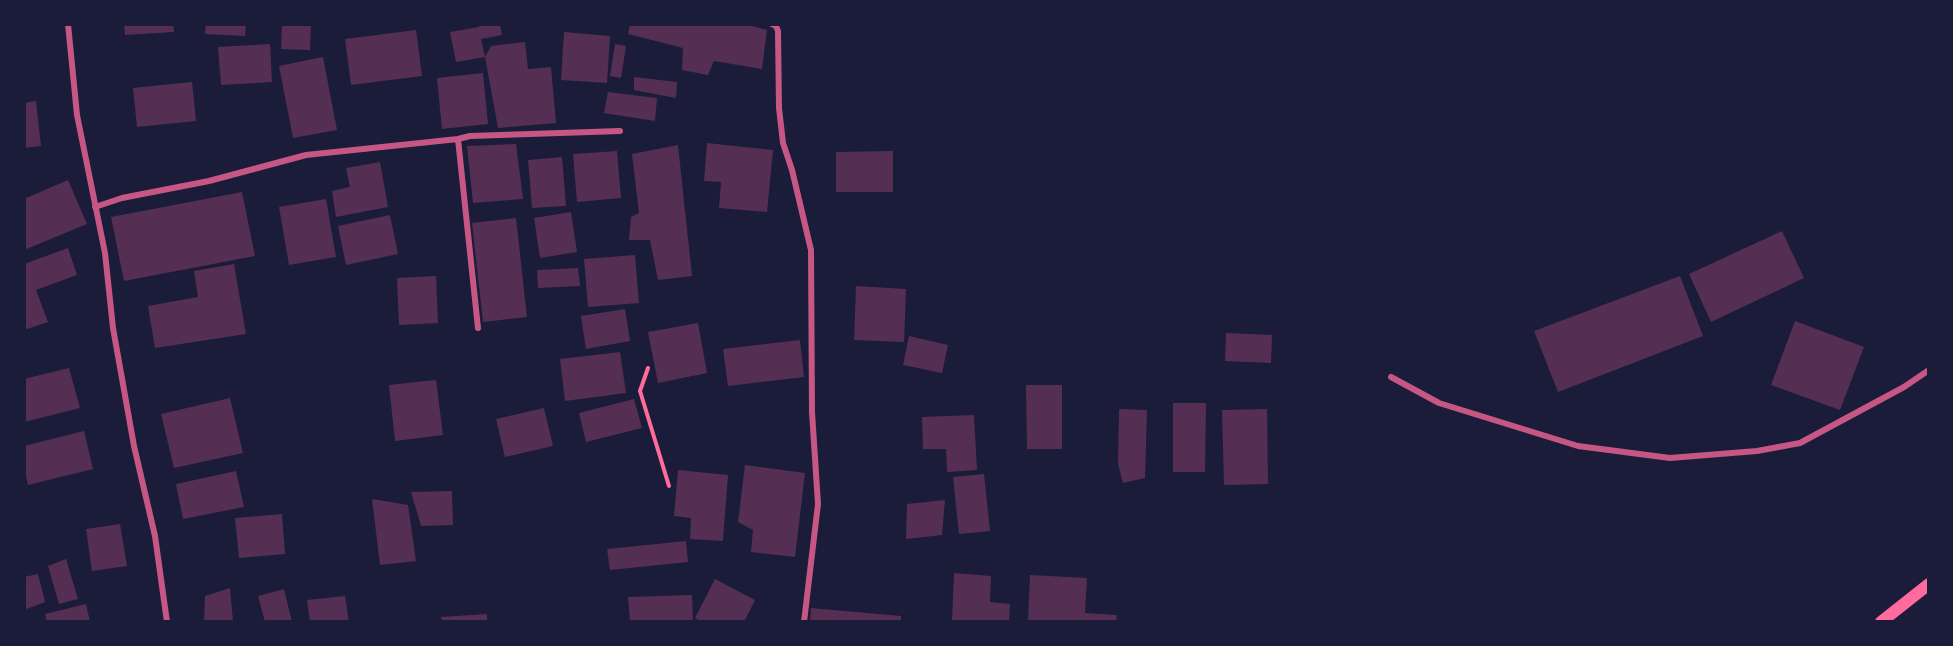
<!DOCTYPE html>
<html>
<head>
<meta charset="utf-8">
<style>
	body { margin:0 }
	#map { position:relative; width:1953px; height:646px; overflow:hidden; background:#1b1b3a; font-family:"Archivo Narrow",sans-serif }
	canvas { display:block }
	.frame { position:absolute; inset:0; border:26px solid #1b1b3a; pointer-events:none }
</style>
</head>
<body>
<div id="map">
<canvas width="1953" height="646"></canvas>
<div class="frame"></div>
</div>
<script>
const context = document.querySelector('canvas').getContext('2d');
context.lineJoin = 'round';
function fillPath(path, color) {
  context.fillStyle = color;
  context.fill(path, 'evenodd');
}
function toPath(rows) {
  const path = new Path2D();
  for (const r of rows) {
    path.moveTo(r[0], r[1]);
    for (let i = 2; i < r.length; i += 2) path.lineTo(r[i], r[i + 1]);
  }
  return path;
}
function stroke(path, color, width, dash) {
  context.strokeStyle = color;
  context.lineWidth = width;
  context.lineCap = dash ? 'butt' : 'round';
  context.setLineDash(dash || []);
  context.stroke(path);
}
fillPath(toPath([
	[124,24,173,24,174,32,125,35],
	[206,24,246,24,245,36,205,34],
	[282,24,311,24,310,50,281,49],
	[480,24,500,24,502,35,481,39,485,57,456,62,450,32,479,27],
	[630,24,745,24,767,30,762,69,714,61,708,75,682,70,683,48,628,34],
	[416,30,422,76,351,85,345,39],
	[564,32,610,36,607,83,561,80],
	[525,42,528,69,551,67,556,123,498,128,485,57,491,46],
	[270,44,272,82,221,85,218,47],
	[615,44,626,46,621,78,610,76],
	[323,57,337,130,293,138,279,66],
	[483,73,488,124,442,129,437,78],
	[634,77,677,82,676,98,634,90],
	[192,82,196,121,137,127,133,88],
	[608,92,657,98,655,121,604,113],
	[36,101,41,146,24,148,24,103],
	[707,143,773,150,767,212,719,208,721,182,704,181],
	[516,144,523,199,473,203,467,146],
	[678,145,692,276,658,280,650,240,629,240,631,217,639,213,632,154],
	[617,151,621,198,577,202,573,154],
	[893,151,893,192,836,192,836,152],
	[562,157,566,206,532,208,528,160],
	[380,162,388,207,336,217,332,191,350,187,346,168],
	[68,180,87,224,24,250,24,199],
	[242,192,255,256,124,281,111,217],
	[326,199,336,257,289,265,279,207],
	[571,212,577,252,540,258,534,218],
	[390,215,398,254,346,265,338,226],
	[516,218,527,317,483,322,472,223],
	[1782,231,1804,278,1711,322,1689,274],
	[68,248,77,275,36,290,48,322,24,330,24,264],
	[635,255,639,303,588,307,584,259],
	[234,264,246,334,155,348,148,306,198,297,194,271],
	[578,268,580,286,538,288,537,270],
	[436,276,438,323,399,325,397,278],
	[1680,276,1703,336,1558,392,1534,331],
	[856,286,906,289,904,342,854,340],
	[625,309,630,341,586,349,581,316],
	[1795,321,1864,347,1840,410,1771,385],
	[698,323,707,373,658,383,648,332],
	[1226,333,1272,335,1271,363,1225,361],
	[909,336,948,345,942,373,903,365],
	[800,340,804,377,728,386,723,349],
	[620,352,626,393,565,401,560,359],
	[69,368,80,408,24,422,24,379],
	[436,380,443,435,395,441,389,385],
	[1026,385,1062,385,1062,449,1027,449],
	[230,398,243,453,174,468,161,414],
	[634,399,642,428,586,442,579,413],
	[1173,403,1206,403,1205,472,1173,472],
	[544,408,553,446,505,457,496,419],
	[1119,409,1147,410,1145,478,1123,483,1118,464],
	[1267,409,1268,484,1224,485,1222,410],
	[974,415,977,470,947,472,946,449,923,449,922,417],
	[84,431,93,469,28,485,24,467,24,446],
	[745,465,805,473,795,557,751,552,753,530,738,522],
	[678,470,728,475,723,541,690,539,691,518,674,516],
	[236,471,244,507,183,519,176,484],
	[984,474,990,531,959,534,953,477],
	[452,491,453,525,421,526,411,492],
	[372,499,408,505,416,561,380,565],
	[945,500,942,535,906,539,907,504],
	[282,514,285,554,239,558,235,518],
	[120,524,127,566,92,571,86,529],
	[686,541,688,562,610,570,607,549],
	[66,559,78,599,59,604,48,566],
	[954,573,991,576,990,602,1010,604,1009,622,952,622],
	[38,574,45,602,24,610,24,577],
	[1030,575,1087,578,1085,613,1117,615,1116,622,1028,622],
	[715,579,755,600,744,622,703,622,695,618],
	[230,588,233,622,204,622,205,596],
	[284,589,292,622,265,622,258,596],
	[692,595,693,622,630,622,628,597],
	[345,596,349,622,310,622,307,600],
	[86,604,90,622,47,622,45,614],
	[811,608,901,616,901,622,810,622],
	[487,614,487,622,442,622,441,617]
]), '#542f53');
stroke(toPath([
	[648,368,640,391,669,486]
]), '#ff6b9d', 4);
stroke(toPath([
	[68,24,77,115,105,253,113,328,134,446,155,536,167,622],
	[772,24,776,26,778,31,779,108,783,143,792,170,811,250,812,412,818,504,804,622],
	[458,139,478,328],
	[95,207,122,198,209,181,306,155,458,139,470,136,620,131],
	[1391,377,1439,403,1578,446,1670,458,1757,451,1800,443,1904,387,1929,370]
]), '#c65784', 6);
stroke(toPath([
	[1881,622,1929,584]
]), '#ff6b9d', 12);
</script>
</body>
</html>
